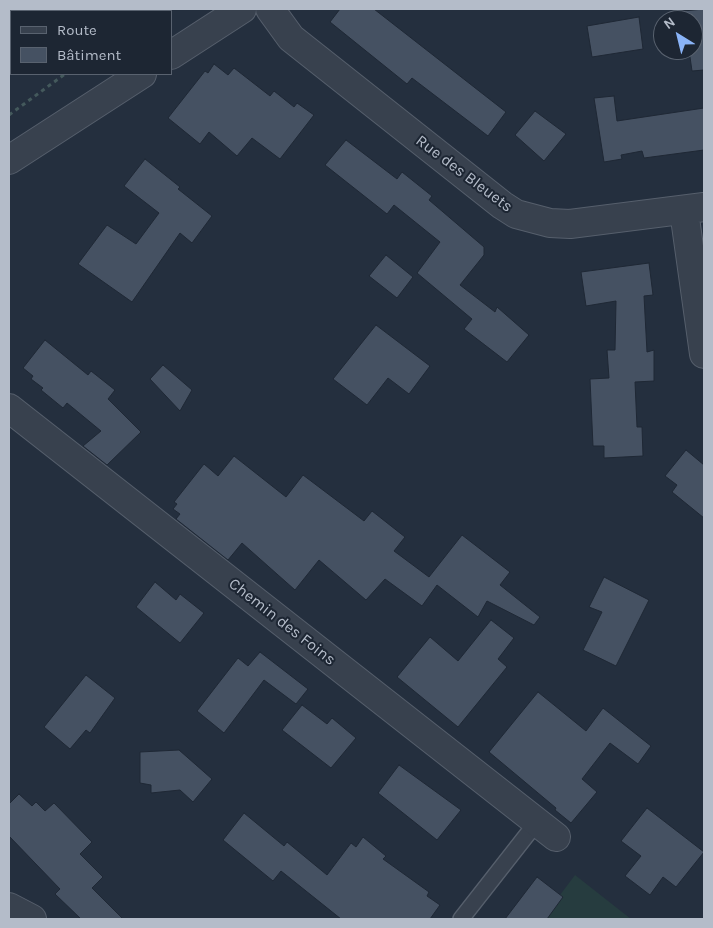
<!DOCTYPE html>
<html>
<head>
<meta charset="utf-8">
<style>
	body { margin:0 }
	#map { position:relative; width:713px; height:928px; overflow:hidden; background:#242f3e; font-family:Karla,sans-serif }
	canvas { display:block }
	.frame { position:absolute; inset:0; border:10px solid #b4bcc9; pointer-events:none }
	.legend { position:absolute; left:10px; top:10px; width:162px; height:65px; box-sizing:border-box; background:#1d2633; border:1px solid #59626f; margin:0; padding:6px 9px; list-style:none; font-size:15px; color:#b4bcc9 }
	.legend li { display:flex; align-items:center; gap:10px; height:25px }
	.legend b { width:25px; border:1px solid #59626f }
	.north { position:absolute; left:653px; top:10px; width:50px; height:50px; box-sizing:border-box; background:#1d2633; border:1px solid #59626f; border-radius:50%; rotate:324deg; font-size:14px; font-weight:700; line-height:20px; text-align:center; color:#b4bcc9 }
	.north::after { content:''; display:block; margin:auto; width:18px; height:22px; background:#8ab4f8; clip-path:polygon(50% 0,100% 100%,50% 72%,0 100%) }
</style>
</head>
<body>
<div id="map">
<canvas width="713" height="928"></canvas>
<div class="frame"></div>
<ul class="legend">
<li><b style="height:6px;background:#38414e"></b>Route</li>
<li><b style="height:14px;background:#455162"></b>Bâtiment</li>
</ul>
<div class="north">N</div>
</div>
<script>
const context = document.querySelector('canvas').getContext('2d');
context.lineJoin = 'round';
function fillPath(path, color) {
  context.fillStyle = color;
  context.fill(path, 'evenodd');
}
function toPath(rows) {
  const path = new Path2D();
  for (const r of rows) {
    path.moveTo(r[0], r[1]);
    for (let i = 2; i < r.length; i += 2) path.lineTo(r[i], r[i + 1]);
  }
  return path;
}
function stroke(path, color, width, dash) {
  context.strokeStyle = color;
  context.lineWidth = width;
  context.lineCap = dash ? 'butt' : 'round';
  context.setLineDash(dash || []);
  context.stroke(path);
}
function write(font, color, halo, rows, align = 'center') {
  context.font = font + ' Karla,sans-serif';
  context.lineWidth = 4;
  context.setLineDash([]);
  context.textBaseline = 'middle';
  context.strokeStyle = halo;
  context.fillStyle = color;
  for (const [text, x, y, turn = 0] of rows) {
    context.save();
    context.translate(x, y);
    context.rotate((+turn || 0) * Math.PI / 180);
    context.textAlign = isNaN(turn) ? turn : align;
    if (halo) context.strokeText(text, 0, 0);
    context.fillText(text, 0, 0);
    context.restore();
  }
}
fillPath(toPath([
	[575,875,631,919,542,919]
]), '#263c3f');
const building = toPath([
	[340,9,374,9,506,112,488,136,412,78,407,84,330,22,340,9],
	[704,9,704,70,692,71,689,50,693,50,693,20,684,20,683,11,704,9],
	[639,17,643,49,592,57,587,26,639,17],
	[214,64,228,75,234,68,270,96,274,91,294,107,297,103,314,115,280,159,252,138,237,156,209,132,200,144,168,118,205,71,208,73,214,64],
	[614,96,617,121,704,108,704,150,644,158,642,151,621,155,622,159,604,162,594,98,614,96],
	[535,111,566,134,544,161,515,135,535,111],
	[346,140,397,179,402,172,432,196,429,200,484,247,484,255,460,285,495,312,497,307,529,335,507,362,464,329,472,319,417,273,440,242,394,205,387,214,325,165,346,140],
	[145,159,180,187,178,189,212,216,192,243,180,233,132,302,78,264,107,225,136,244,159,213,124,186,145,159],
	[386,255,413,277,397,298,369,276,386,255],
	[649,263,653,295,644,296,647,352,654,350,654,381,635,382,637,427,642,427,643,456,604,458,604,446,593,446,590,379,609,378,607,350,615,350,616,301,586,306,581,272,649,263],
	[376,325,430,366,409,394,388,378,367,405,333,379,376,325],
	[45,340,88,375,91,371,115,390,108,399,141,432,107,465,83,446,101,431,67,403,63,408,41,390,43,388,31,379,33,376,23,368,45,340],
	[163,365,192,390,180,411,150,379,163,365],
	[686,450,704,465,704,518,672,492,677,485,665,476,686,450],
	[234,456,286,497,303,475,364,521,372,511,405,537,394,551,429,577,462,535,510,572,500,585,540,617,534,625,487,601,478,617,437,585,422,606,385,579,366,600,319,560,295,590,242,543,228,560,176,519,180,514,173,509,177,504,174,502,204,464,218,476,234,456],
	[604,577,649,600,616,666,583,650,602,612,589,607,604,577],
	[155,582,176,600,180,594,204,613,180,643,136,607,155,582],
	[491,620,514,638,498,659,507,667,458,727,397,677,430,637,458,661,491,620],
	[260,652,308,689,296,704,264,680,224,733,197,711,238,658,248,666,260,652],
	[86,675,115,698,90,733,86,730,70,749,44,727,86,675],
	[538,692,586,731,603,708,651,746,638,764,610,743,582,779,597,792,571,823,555,810,556,808,489,752,538,692],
	[302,705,327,724,332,718,356,738,331,768,282,730,302,705],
	[179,750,212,779,193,802,180,790,151,793,151,785,140,783,140,752,179,750],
	[399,765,461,810,437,840,378,793,399,765],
	[19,794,32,806,36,802,45,811,54,803,92,842,80,854,103,877,92,888,123,919,81,919,55,894,60,889,9,836,9,804,19,794],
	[647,808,704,852,676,887,663,877,650,895,625,876,641,856,621,841,647,808],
	[244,813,284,846,287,842,327,875,351,843,356,847,363,837,386,856,383,859,429,892,427,896,440,905,430,919,341,919,281,871,273,881,223,840,244,813],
	[537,877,563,897,547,919,505,919,537,877]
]);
fillPath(building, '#455162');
stroke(building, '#1f2835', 1);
const service = toPath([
	[461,919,537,822]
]);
const minor = toPath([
	[270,9,291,38,502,205,516,214,550,223,570,224,704,207],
	[684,211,704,354],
	[9,408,556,837],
	[9,907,32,919]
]);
const tertiary = toPath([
	[171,55,242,9],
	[9,160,142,74]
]);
stroke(service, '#565f6c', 18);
stroke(minor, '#565f6c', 30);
stroke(tertiary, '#565f6c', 30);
stroke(toPath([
	[156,11,159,9],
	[9,115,65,74]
]), '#44595c', 3, [4, 4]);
stroke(service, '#38414e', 15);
stroke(minor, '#38414e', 28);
stroke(tertiary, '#38414e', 28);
write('16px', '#b4bcc9', '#1d2633', [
	["Rue des Bleuets",464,174,37],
	["Chemin des Foins",282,622,38]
]);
</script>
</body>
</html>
